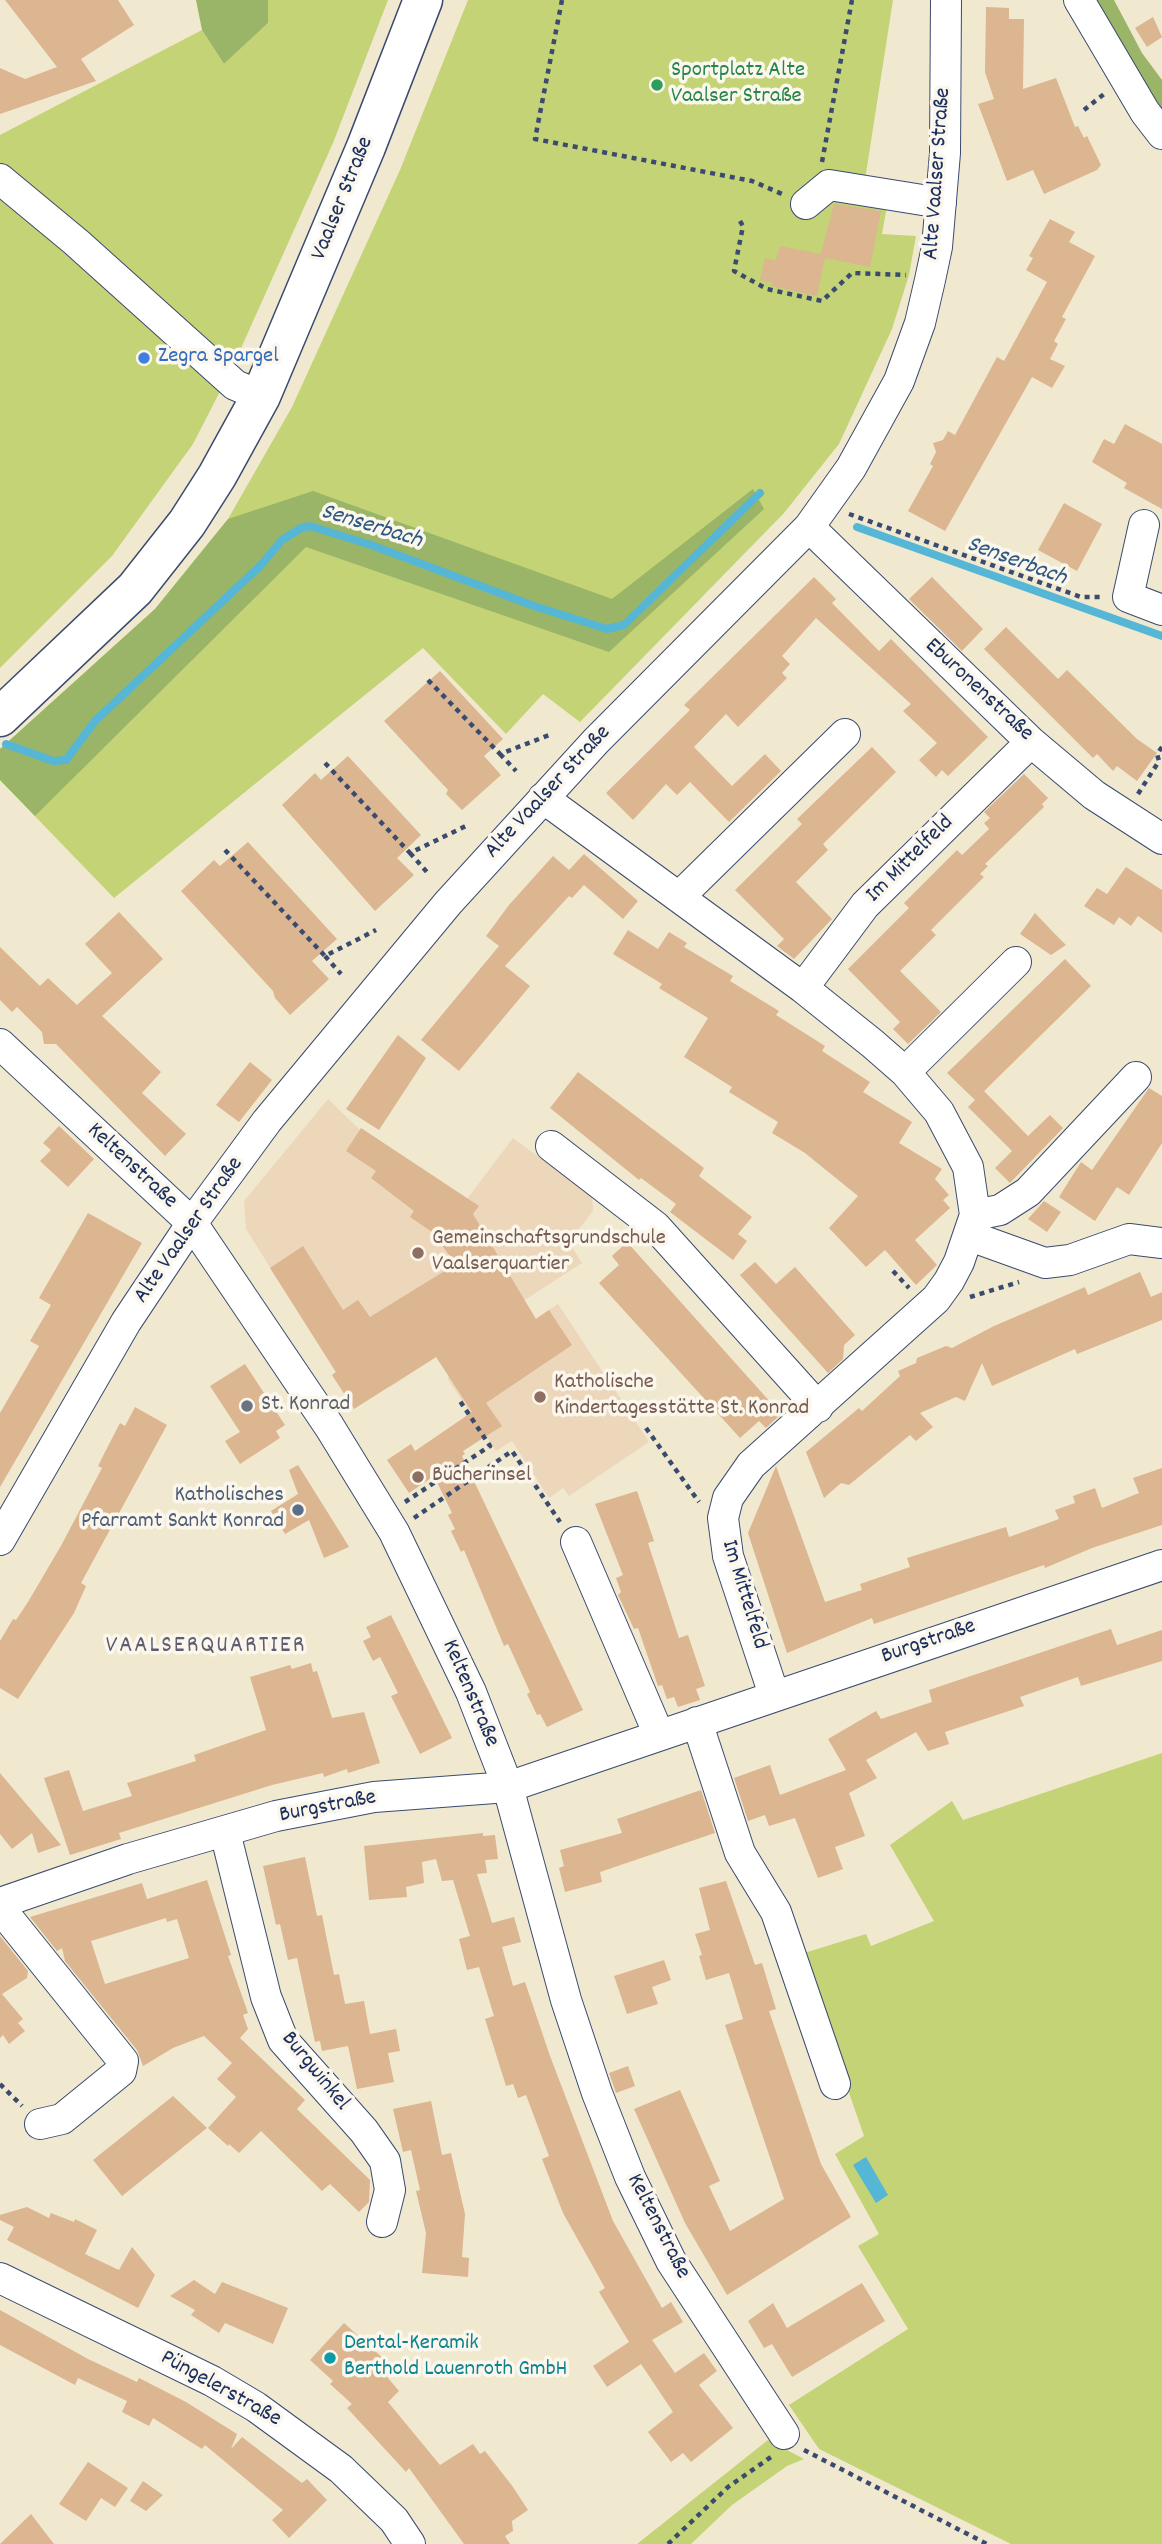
<!DOCTYPE html>
<html>
<head>
<meta charset="utf-8">
<style>
	body { margin:0 }
	canvas { display:block; background:#f0e9cf }
</style>
</head>
<body>
<canvas width="1162" height="2544"></canvas>
<script>
const context = document.querySelector('canvas').getContext('2d');
context.lineJoin = 'round';
function fillPath(path, color) {
  context.fillStyle = color;
  context.fill(path, 'evenodd');
}
function toPath(rows) {
  const path = new Path2D();
  for (const r of rows) {
    path.moveTo(r[0], r[1]);
    for (let i = 2; i < r.length; i += 2) path.lineTo(r[i], r[i + 1]);
  }
  return path;
}
function stroke(path, color, width, dash) {
  context.strokeStyle = color;
  context.lineWidth = width;
  context.lineCap = dash ? 'butt' : 'round';
  context.setLineDash(dash || []);
  context.stroke(path);
}
function write(font, color, halo, rows, align = 'center') {
  context.font = font + ' Dekko,sans-serif';
  context.lineWidth = 7;
  context.setLineDash([]);
  context.textBaseline = 'middle';
  context.strokeStyle = halo;
  context.fillStyle = color;
  for (const [text, x, y, turn = 0] of rows) {
    context.save();
    context.translate(x, y);
    context.rotate((+turn || 0) * Math.PI / 180);
    context.textAlign = isNaN(turn) ? turn : align;
    if (halo) context.strokeText(text, 0, 0);
    context.fillText(text, 0, 0);
    context.restore();
  }
}
fillPath(toPath([
	[328,1099,360,1130,467,1199,513,1138,592,1196,593,1211,569,1242,582,1263,390,1387,368,1353,336,1373,246,1229,244,1201],
	[558,1304,649,1442,569,1496,563,1488,549,1498,512,1441,496,1451,447,1378]
]), '#edd7bb');
fillPath(toPath([
	[268,0,388,0,333,143,233,366,193,444,112,556,0,668,0,135,202,30,224,64,268,23],
	[468,0,893,0,862,199,887,206,882,234,916,236,909,275,892,329,839,444,784,513,580,722,543,694,506,734,423,648,114,898,0,780,0,749,155,609,228,519,292,407,400,170],
	[1162,1753,1162,2544,1011,2544,819,2449,789,2405,908,2329,858,2246,879,2234,835,2154,864,2136,801,1954,866,1934,871,1946,934,1921,890,1845,952,1801,963,1820],
	[768,2440,804,2459,787,2466,732,2505,691,2544,637,2544]
]), '#c3d376');
fillPath(toPath([
	[196,0,268,0,268,23,224,64,202,30],
	[1093,0,1114,0,1142,53,1162,80,1162,115],
	[753,489,764,509,609,652,306,547,35,816,0,780,0,749,155,609,228,519,313,491,612,599]
]), '#9ab567');
fillPath(toPath([
	[866,2157,888,2195,876,2203,853,2165]
]), '#56b6d5');
stroke(toPath([
	[857,527,1162,636],
	[6,744,53,761,66,760,95,721,261,565,282,540,301,528,310,526,371,545,534,606,607,629,624,625,760,493]
]), '#56b6d5', 8);
fillPath(toPath([
	[5,0,118,0,134,25,81,59,96,81,0,114,0,68,25,79,57,67],
	[986,7,1009,8,1009,19,1024,19,1023,89,1056,78,1075,127,1078,126,1084,138,1087,136,1101,165,1097,170,1044,194,1033,170,1007,181,978,104,994,99,985,72],
	[1153,17,1162,37,1147,47,1135,28],
	[834,204,881,211,870,267,825,258,817,296,771,286,772,282,760,280,765,258,776,260,780,246,821,254],
	[1050,219,1075,232,1069,242,1095,256,1062,317,1066,319,1054,341,1058,344,1050,359,1065,366,1052,388,1032,377,945,531,908,511,933,466,930,464,936,452,933,443,943,440,948,431,955,435,997,357,1004,361,1047,282,1026,270,1033,258,1029,256],
	[1125,424,1162,444,1162,509,1124,488,1127,483,1092,462,1104,439,1114,444],
	[1064,503,1102,524,1077,571,1038,550],
	[814,577,836,599,832,603,879,651,891,639,988,737,948,776,942,770,936,777,919,760,937,743,903,711,911,704,816,618,782,656,790,664,782,673,787,678,738,727,726,714,694,747,732,786,765,754,781,771,729,822,690,782,677,795,666,784,633,820,606,793,690,710,684,705],
	[932,577,983,629,962,651,909,599],
	[1006,627,1058,679,1067,670,1137,739,1157,753,1137,781,1117,766,1113,771,1097,754,1093,758,984,649],
	[440,671,503,739,484,756,501,775,462,810,446,794,448,790,384,721],
	[872,747,896,772,823,844,828,850,796,882,832,919,794,959,777,946,784,939,735,890,802,824,797,819],
	[348,756,421,835,397,858,414,875,375,911,282,805,315,773,321,780],
	[1024,774,1048,798,1042,804,1044,807,985,864,988,866,980,874,984,877,931,930,936,935,900,971,941,1012,908,1044,893,1029,900,1022,848,969,909,908,904,903,957,850,962,855,989,829,984,823,990,818,984,812],
	[248,842,337,939,312,961,329,979,290,1015,275,998,273,991,181,891,214,860,220,866],
	[584,854,638,901,623,919,584,885,572,898,569,896,505,966,530,986,459,1071,421,1040,499,946,486,936,509,905,553,856,569,870],
	[1126,867,1162,890,1162,933,1138,916,1131,926,1119,917,1114,925,1084,906,1097,888,1107,894],
	[119,912,163,959,102,1016,161,1072,142,1093,186,1134,165,1156,56,1044,44,1044,42,1032,17,1007,12,1012,0,1000,0,947,40,986,48,978,77,1005,112,973,85,944],
	[1035,913,1054,933,1066,945,1051,955,1020,934],
	[628,930,658,949,669,932,687,943,684,947,733,976,730,981,779,1011,776,1015,825,1046,822,1051,870,1082,863,1092,912,1122,899,1143,942,1169,935,1179,949,1195,943,1200,950,1208,915,1240,937,1265,916,1285,885,1250,866,1267,829,1228,858,1196,805,1153,772,1133,778,1122,729,1092,732,1087,684,1057,708,1018,659,988,662,984,613,954],
	[1065,959,1091,986,975,1100,947,1073],
	[398,1035,426,1058,379,1130,346,1109],
	[250,1062,272,1080,239,1122,216,1105],
	[578,1072,704,1168,699,1176,752,1217,738,1234,747,1241,733,1260,670,1212,676,1204,641,1178,639,1180,550,1108],
	[1149,1088,1162,1096,1162,1143,1129,1195,1117,1187,1095,1221,1059,1197,1081,1162,1092,1170],
	[984,1091,1028,1136,1050,1115,1063,1128,1010,1183,995,1168,1012,1151,968,1107],
	[59,1126,94,1159,68,1187,40,1161,51,1150,43,1143],
	[361,1128,479,1206,473,1214,536,1319,549,1310,572,1345,486,1403,502,1426,463,1451,465,1454,462,1456,583,1710,547,1727,540,1714,537,1715,527,1694,530,1692,508,1644,504,1646,464,1550,461,1552,451,1531,455,1529,448,1515,452,1513,434,1476,409,1493,387,1460,411,1444,415,1451,472,1412,436,1357,354,1409,332,1375,336,1372,270,1268,303,1246,343,1310,358,1300,370,1317,456,1264,432,1232,410,1217,414,1211,371,1178,376,1171,346,1151],
	[1044,1201,1061,1212,1047,1232,1028,1219],
	[88,1213,142,1243,0,1487,0,1413,39,1346,30,1341,51,1305,39,1298],
	[627,1242,781,1414,766,1428,759,1421,740,1438,599,1283,619,1265,612,1256],
	[755,1262,776,1284,795,1267,855,1335,844,1345,843,1359,828,1373,740,1275],
	[1140,1272,1151,1297,1162,1292,1162,1320,1077,1354,1075,1349,992,1386,982,1363,965,1401,956,1397,920,1413,933,1427,916,1441,910,1435,849,1485,841,1483,824,1498,806,1452,859,1408,862,1411,900,1376,898,1371,916,1363,917,1358,946,1346,952,1348,994,1326,1085,1287,1088,1295],
	[245,1364,285,1425,276,1431,280,1438,240,1464,225,1441,240,1432,210,1386],
	[135,1407,167,1425,81,1583,86,1586,74,1613,18,1699,0,1688,0,1641,13,1619,16,1620,28,1602,62,1544,102,1468,98,1466,105,1452,120,1423,125,1426],
	[298,1465,343,1537,349,1547,324,1558,309,1520,285,1534,271,1511,298,1494,289,1470],
	[776,1466,825,1602,862,1590,860,1584,910,1567,907,1558,1006,1527,1009,1537,1059,1519,1055,1510,1075,1503,1073,1496,1095,1488,1102,1508,1139,1493,1133,1478,1162,1468,1162,1525,1092,1548,1045,1568,1044,1565,874,1624,872,1618,787,1653,748,1533],
	[637,1491,654,1541,648,1543,679,1638,688,1635,705,1686,696,1689,700,1700,678,1707,674,1697,667,1699,662,1685,658,1686,638,1628,634,1629,618,1595,621,1592,616,1578,623,1575,595,1504],
	[391,1615,452,1738,420,1754,391,1696,398,1693,380,1657,373,1661,363,1641,371,1637,366,1627],
	[1111,1629,1117,1645,1162,1630,1162,1661,1081,1686,1078,1677,1020,1697,1024,1706,945,1732,949,1744,928,1751,916,1732,866,1760,877,1778,849,1793,865,1836,835,1847,843,1869,818,1878,795,1818,769,1826,765,1815,748,1821,734,1778,770,1765,780,1795,846,1770,828,1739,876,1711,881,1719,932,1702,929,1690],
	[311,1663,313,1672,317,1671,332,1718,364,1712,380,1763,348,1773,347,1769,324,1777,323,1773,272,1785,119,1833,121,1839,70,1855,44,1778,69,1770,83,1811,132,1796,127,1783,196,1761,194,1755,266,1730,250,1677,290,1665,292,1669],
	[0,1773,21,1798,61,1845,38,1853,32,1833,12,1849,0,1834],
	[701,1790,715,1833,600,1872,602,1882,565,1892,559,1868,564,1866,560,1850,622,1833,617,1819],
	[483,1833,483,1836,495,1835,498,1859,485,1860,487,1873,477,1874,492,1923,514,1917,521,1942,502,1947,513,1986,525,1982,550,2056,613,2221,662,2308,671,2302,683,2322,652,2340,675,2373,704,2353,717,2371,699,2385,733,2428,691,2462,683,2453,671,2462,648,2432,673,2412,641,2364,607,2387,593,2366,629,2342,599,2292,605,2288,563,2213,542,2159,549,2156,526,2095,518,2098,513,2084,506,2086,485,2019,494,2016,479,1967,467,1970,459,1939,470,1936,453,1880,442,1881,436,1859,422,1862,424,1883,406,1887,407,1897,369,1900,364,1846],
	[305,1857,317,1916,322,1915,334,1975,339,1974,345,2004,364,2001,370,2034,396,2029,400,2051,388,2053,394,2082,357,2089,348,2046,322,2051,320,2041,315,2042,297,1958,288,1960,280,1924,276,1925,263,1866],
	[207,1880,231,1955,228,1956,248,2013,243,2015,248,2029,240,2038,305,2100,297,2109,370,2180,369,2202,359,2212,330,2184,322,2191,261,2131,239,2153,229,2144,228,2146,208,2128,236,2097,217,2079,232,2063,204,2036,173,2048,143,2066,137,2050,65,1961,62,1948,57,1951,30,1917,142,1883,147,1899],
	[166,1918,167,1922,177,1919,189,1958,105,1984,91,1941],
	[726,1881,755,1965,762,1963,776,2009,769,2011,821,2164,851,2217,727,2295,685,2223,634,2109,680,2090,720,2181,709,2186,730,2231,784,2199,725,2025,743,2019,729,1973,706,1980,699,1956,702,1955,695,1934,710,1930,699,1888],
	[0,1936,28,1971,27,1978,2,1994,23,2019,18,2023,25,2031,9,2044,3,2035,0,2038],
	[664,1960,671,1980,652,1987,658,2004,627,2014,614,1976],
	[628,2066,635,2086,616,2093,609,2073],
	[173,2096,207,2128,122,2196,93,2160],
	[431,2101,442,2155,451,2153,465,2214,462,2257,469,2258,468,2277,422,2273,426,2233,416,2191,420,2190,411,2150,403,2152,393,2109],
	[27,2207,49,2218,51,2213,74,2222,75,2219,97,2230,85,2254,119,2270,132,2247,155,2275,138,2308,7,2240,14,2227,0,2220,0,2215],
	[194,2280,215,2294,222,2282,288,2308,273,2344,225,2323,219,2333,191,2315,195,2310,170,2296],
	[862,2283,885,2321,792,2377,772,2344,764,2348,748,2321,773,2303,787,2328],
	[0,2310,88,2359,137,2382,139,2378,186,2402,237,2434,231,2449,242,2437,302,2483,307,2479,327,2500,289,2538,272,2520,283,2510,205,2445,202,2449,153,2418,149,2426,122,2412,127,2401,78,2378,75,2385,0,2345],
	[344,2323,385,2360,378,2366,399,2391,388,2402,440,2465,473,2444,480,2454,485,2451,513,2487,528,2510,512,2521,513,2531,505,2536,510,2544,464,2544,409,2468,406,2472,347,2408,352,2404,330,2384,333,2381,310,2360],
	[88,2462,128,2488,115,2507,101,2498,86,2521,59,2504],
	[143,2481,163,2495,146,2511,130,2501],
	[31,2514,54,2544,0,2544]
]), '#dcb591');
const minor = toPath([
	[1079,0,1145,112,1162,134],
	[0,179,76,242,235,385,261,396],
	[806,204,829,185,941,203],
	[1144,525,1128,597,1162,610],
	[809,527,1031,742,1094,795,1162,839],
	[543,798,803,988,873,1044,905,1072,939,1112,968,1167,975,1215,959,1262,949,1281,936,1299,751,1465,728,1498,723,1518,728,1556,774,1695],
	[679,897,845,734],
	[803,988,865,905,1031,742],
	[0,1044,192,1223,329,1426,394,1532,471,1692,508,1787,566,2000,597,2093,630,2177,671,2261,784,2434],
	[905,1072,1016,962],
	[551,1146,656,1227,818,1407],
	[975,1215,1000,1210,1028,1192,1136,1077],
	[970,1236,1045,1263,1070,1260,1129,1239,1162,1243],
	[0,1540,126,1322,192,1223,267,1121,448,903,596,741,809,527,851,468,899,381,920,323,930,280,937,247,945,153,946,0],
	[576,1542,659,1735],
	[697,1722,740,1853,776,1912,835,2084],
	[225,1832,266,1997,283,2040,364,2131,385,2161,390,2190,382,2222],
	[0,1903,128,1859,276,1816,374,1797,508,1787,1162,1565],
	[0,1908,123,2061,121,2071,62,2119,40,2124],
	[0,2278,212,2381,256,2407,341,2469,394,2520,410,2544]
]);
const major = toPath([
	[0,717,135,589,187,523,217,476,261,396,366,147,423,0]
]);
stroke(minor, '#3b4b6f', 32);
stroke(major, '#3b4b6f', 41);
stroke(toPath([
	[562,0,535,139,752,181,782,194],
	[1084,110,1104,94],
	[822,162,852,0],
	[740,221,743,226,734,271,767,289,822,301,852,273,906,275],
	[849,514,1081,597,1102,597],
	[428,680,500,754,552,734],
	[500,754,516,771],
	[325,763,410,853,468,825],
	[1138,794,1159,761,1157,754,1162,747],
	[225,850,325,956,376,930],
	[410,853,427,872],
	[325,956,341,974],
	[893,1271,909,1288],
	[970,1297,1019,1282],
	[646,1428,699,1502],
	[405,1502,490,1446,460,1401],
	[414,1518,512,1451,560,1522],
	[0,2084,22,2106],
	[804,2450,987,2544],
	[668,2544,728,2487,771,2457]
]), '#3b4b6f', 4.5, [5, 5]);
stroke(minor, '#fff', 30);
stroke(major, '#fff', 38);
for (const [x, y, r, color] of [
	[657,85,7,"#2e9e5b"],
	[144,358,7,"#3f7fe0"],
	[418,1253,7,"#8d6e63"],
	[540,1397,7,"#8d6e63"],
	[247,1406,7,"#6b7280"],
	[418,1477,7,"#8d6e63"],
	[298,1510,7,"#5c6f8a"],
	[330,2358,7,"#0f9aa8"]
]) {
  const dot = new Path2D();
  dot.arc(x, y, r, 0, 2 * Math.PI);
  context.fillStyle = color;
  context.fill(dot);
  stroke(dot, '#fbf7ec', 2.5);
}
write('23px', '#27864d', '#fbf7ec', [
	["Sportplatz Alte",671,72],
	["Vaalser Straße",671,98]
], 'left');
write('23px', '#1b2f5e', '#fbf7ec', [
	["Alte Vaalser Straße",939,174,-86],
	["Vaalser Straße",344,199,-68],
	["Eburonenstraße",978,691,43],
	["Alte Vaalser Straße",549,793,-47],
	["Im Mittelfeld",911,860,-45],
	["Keltenstraße",131,1167,43],
	["Alte Vaalser Straße",190,1231,-55],
	["Im Mittelfeld",743,1595,73],
	["Burgstraße",929,1643,-19],
	["Keltenstraße",469,1694,67],
	["Burgstraße",328,1808,-11],
	["Burgwinkel",314,2072,51],
	["Keltenstraße",657,2227,63],
	["Püngelerstraße",220,2390,29]
]);
write('23px', '#366cbe', '#fbf7ec', [
	["Zegra Spargel",158,358]
], 'left');
write('23px', '#785e54', '#fbf7ec', [
	["Gemeinschaftsgrundschule",432,1240],
	["Vaalserquartier",432,1266],
	["Katholische",554,1384],
	["Kindertagesstätte St. Konrad",554,1410],
	["Bücherinsel",432,1477]
], 'left');
write('23px', '#5b616d', '#fbf7ec', [
	["St. Konrad",261,1406]
], 'left');
write('23px', '#4e5e75', '#fbf7ec', [
	["Katholisches",284,1497],
	["Pfarramt Sankt Konrad",284,1523]
], 'right');
write('23px', '#0d838f', '#fbf7ec', [
	["Dental-Keramik",344,2345],
	["Berthold Lauenroth GmbH",344,2371]
], 'left');
write('italic 24px', '#2d5882', '#fbf7ec', [
	["Senserbach",371,528,17],
	["Senserbach",1016,563,20]
]);
context.letterSpacing = '2px';
write('24px', '#5f5e70', '#fbf7ec', [
	["VAALSERQUARTIER",206,1648]
]);
context.letterSpacing = '0px';
</script>
</body>
</html>
